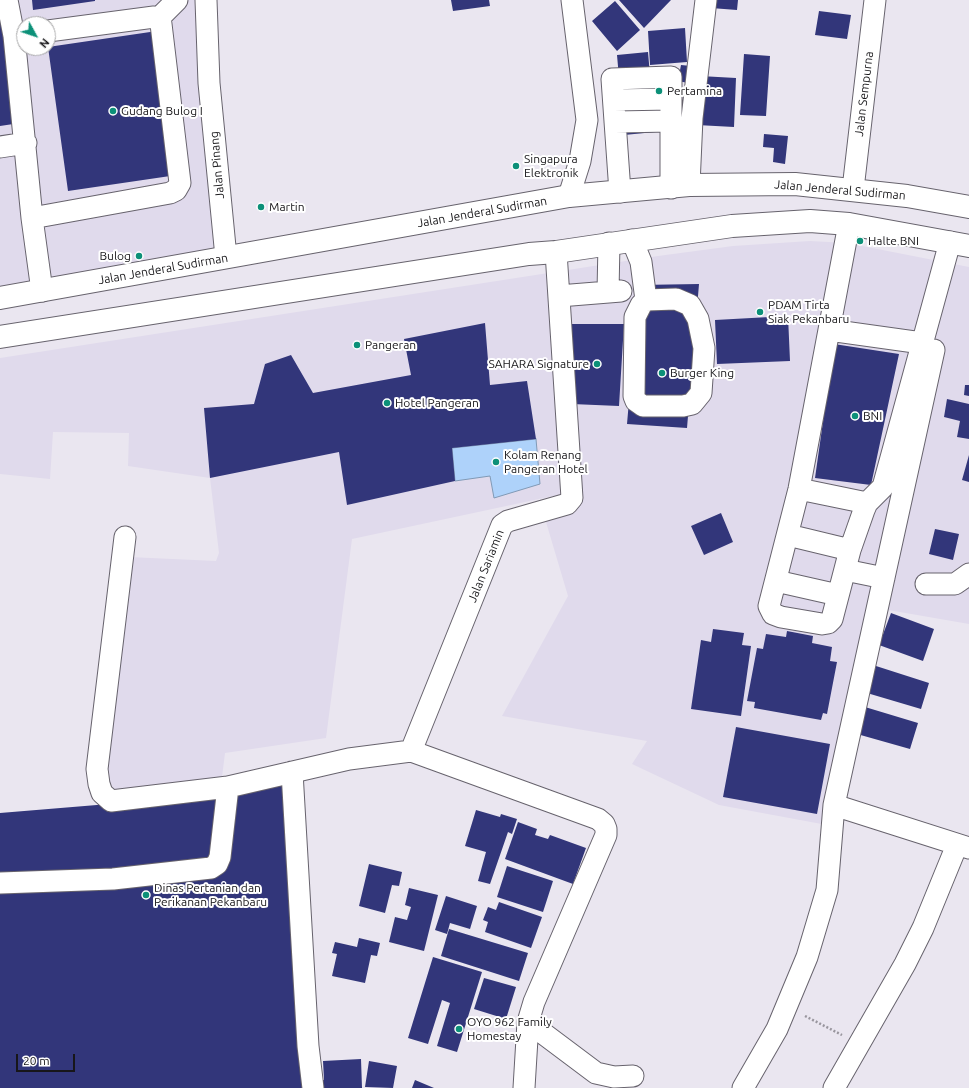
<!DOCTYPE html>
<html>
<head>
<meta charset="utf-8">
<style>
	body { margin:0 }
	#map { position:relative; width:969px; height:1088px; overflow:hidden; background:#eae6f0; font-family:Ubuntu,sans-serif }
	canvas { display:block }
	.north { position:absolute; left:16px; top:16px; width:40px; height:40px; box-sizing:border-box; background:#fff; border:1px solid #a2a2a3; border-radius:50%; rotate:130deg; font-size:11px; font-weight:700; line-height:16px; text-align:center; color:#171619 }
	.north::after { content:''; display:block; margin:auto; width:14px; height:18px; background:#0c9078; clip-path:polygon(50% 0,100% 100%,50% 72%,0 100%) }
	.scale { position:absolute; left:16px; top:1054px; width:59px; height:18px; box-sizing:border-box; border:2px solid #171619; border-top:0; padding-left:5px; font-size:12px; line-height:14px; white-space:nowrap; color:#171619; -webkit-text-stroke:3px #fff; paint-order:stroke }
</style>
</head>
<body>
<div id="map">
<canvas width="969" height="1088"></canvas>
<div class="north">N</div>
<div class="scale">20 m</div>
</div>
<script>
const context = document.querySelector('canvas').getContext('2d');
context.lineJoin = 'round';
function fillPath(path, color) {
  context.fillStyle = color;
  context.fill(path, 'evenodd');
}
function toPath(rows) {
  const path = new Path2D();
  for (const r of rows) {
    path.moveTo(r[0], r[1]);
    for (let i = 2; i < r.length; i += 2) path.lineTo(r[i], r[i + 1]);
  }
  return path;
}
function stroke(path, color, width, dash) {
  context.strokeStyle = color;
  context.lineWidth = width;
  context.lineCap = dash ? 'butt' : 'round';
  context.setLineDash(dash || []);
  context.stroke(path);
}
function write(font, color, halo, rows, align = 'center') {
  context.font = font + ' Ubuntu,sans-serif';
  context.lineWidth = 4;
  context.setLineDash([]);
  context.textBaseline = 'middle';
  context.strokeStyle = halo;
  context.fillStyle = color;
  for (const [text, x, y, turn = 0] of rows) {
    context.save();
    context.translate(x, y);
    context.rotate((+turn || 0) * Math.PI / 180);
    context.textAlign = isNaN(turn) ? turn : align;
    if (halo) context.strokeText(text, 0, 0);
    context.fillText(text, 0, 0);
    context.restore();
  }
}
fillPath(toPath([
	[0,0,208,0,226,257,0,298],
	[24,24,48,24,48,48,24,48],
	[810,241,847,243,969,267,969,624,871,607,827,825,719,805,632,764,647,741,502,716,568,596,546,522,553,496,352,539,326,738,225,753,221,785,120,797,108,790,106,766,129,557,216,561,219,553,210,478,128,466,129,433,53,432,50,479,0,474,0,358,658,256,733,246]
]), '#e0daec');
const water = toPath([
	[536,439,540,484,494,498,490,476,455,481,452,448,536,439]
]);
fillPath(water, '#aed2fa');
stroke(water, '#819ab6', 1);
fillPath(toPath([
	[32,0,95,0,95,1,33,10],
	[451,0,489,0,490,6,453,11],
	[619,0,671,0,644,28],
	[712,0,738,0,737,10,711,8],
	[615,1,640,30,617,51,592,21],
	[0,4,20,123,0,126],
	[819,11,851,15,847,39,815,35],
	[685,28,687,62,650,65,648,31],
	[157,31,177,175,68,191,48,47],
	[648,52,655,132,624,135,617,55],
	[744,54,770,56,766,116,740,115],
	[681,65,691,66,688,83,678,81],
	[700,76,736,78,734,127,697,125],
	[764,134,788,136,785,164,773,162,774,148,763,147],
	[699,284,687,428,627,424,639,285],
	[788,316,790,361,717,364,715,320],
	[485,323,490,385,527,381,536,439,452,448,455,481,347,505,339,452,210,478,204,408,254,404,265,364,291,355,313,393,411,375,404,339],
	[572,324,624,324,619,406,572,404],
	[834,344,899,354,871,485,815,478],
	[965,385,969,385,969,396,964,395],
	[947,399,969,404,969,439,957,437,960,421,944,417],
	[969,455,969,482,962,480],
	[721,513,733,542,704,555,691,526],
	[935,529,959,534,953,560,929,554],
	[891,613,934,629,923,661,879,645],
	[713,629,744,633,742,645,751,646,741,716,691,709,701,640,711,642],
	[787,631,813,636,812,643,832,647,830,661,837,662,827,714,823,713,821,720,754,708,755,702,747,701,757,648,763,649,766,634,786,637],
	[876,666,929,683,921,709,867,693],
	[865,707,918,723,910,749,857,734],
	[736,727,830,744,817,814,723,797],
	[288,773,311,1088,0,1088,0,813,121,803],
	[476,810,500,817,501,814,517,819,512,834,508,832,490,884,478,881,486,852,465,846],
	[518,822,537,829,535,835,548,839,550,835,586,848,573,884,505,859],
	[369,864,402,872,399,886,392,885,385,913,359,906],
	[507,866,553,881,543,912,497,897],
	[409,888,438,895,424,951,389,942,395,917,407,920,411,907,405,905],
	[446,896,477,906,470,929,450,923,447,934,435,930],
	[499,902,542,917,531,948,485,932,488,922,483,920,488,907,496,910],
	[449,929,528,953,519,981,441,956],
	[359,938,380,943,377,956,371,955,365,983,332,976,337,954,332,953,335,942,357,947],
	[433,957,482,972,457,1052,437,1046,450,1003,442,1000,428,1044,408,1038],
	[484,978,516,987,506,1019,474,1009],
	[361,1059,362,1088,315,1088,315,1081,324,1080,323,1061],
	[369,1061,397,1066,393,1088,365,1087],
	[415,1080,434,1088,412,1088]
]), '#32367a');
const minor = toPath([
	[7,0,14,36,32,218,42,291],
	[206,0,209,83,226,257],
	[158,19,177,0],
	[614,100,671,99],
	[615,122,671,121],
	[0,147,26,143],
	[689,185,692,118,706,0],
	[853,189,875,0],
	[620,192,612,79,671,77,671,188],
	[569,196,580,161,587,120,572,0],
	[32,218,170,193,176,190,180,183,161,24,158,19,154,17,48,31],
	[849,224,799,489,769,606,773,614,781,617,822,624,828,623,832,619,850,550,864,510,867,503,883,487,950,242],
	[632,240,641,262,646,300],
	[608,292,609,243],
	[559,296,621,291],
	[676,299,690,305,698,319,704,348,701,393,692,404,683,406,643,406,636,401,634,396,635,317,641,305,646,300,676,299],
	[829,330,922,343],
	[934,350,834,805,969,848],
	[799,489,867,503],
	[788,535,850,550],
	[125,537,97,769,99,784,102,793,111,801,228,787,349,759,411,751,598,819,604,824,606,829,606,835,534,1002,528,1022,524,1088],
	[845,570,884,578],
	[776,581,838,595],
	[926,584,955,584,969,574],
	[411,751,502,525,508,521,567,504,572,498,556,252],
	[292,772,308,1046,313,1088],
	[0,883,113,879,211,868,217,864,220,857,228,787],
	[528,1022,596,1073,614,1077,633,1076],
	[743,1088,777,1029,807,957,827,890,834,805],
	[834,1088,905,964,923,928,957,845]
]);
const major = toPath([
	[0,298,569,196,689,185,795,184,907,196,969,207],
	[0,337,529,254,556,252,732,226,810,221,849,224,969,246]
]);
stroke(minor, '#67636d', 23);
stroke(major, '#67636d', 24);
stroke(toPath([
	[805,1016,842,1035]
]), '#99969e', 2.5, [2, 2]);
stroke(minor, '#fff', 21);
stroke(major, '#fff', 22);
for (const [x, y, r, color] of [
	[659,91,4,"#0c9078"],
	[113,111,4,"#0c9078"],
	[516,166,4,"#0c9078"],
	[261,207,4,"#0c9078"],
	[860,241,4,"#0c9078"],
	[139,256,4,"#0c9078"],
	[760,312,4,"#0c9078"],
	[357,345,4,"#0c9078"],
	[597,364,4,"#0c9078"],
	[662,373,4,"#0c9078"],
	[387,403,4,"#0c9078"],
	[855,416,4,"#0c9078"],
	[496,462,4,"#0c9078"],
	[146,895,4,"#0c9078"],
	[459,1029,4,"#0c9078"]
]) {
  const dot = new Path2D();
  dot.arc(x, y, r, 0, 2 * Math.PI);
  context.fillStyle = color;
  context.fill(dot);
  stroke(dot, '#fff', 1.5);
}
write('12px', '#171619', '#fff', [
	["Pertamina",667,91],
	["Gudang Bulog I",121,111],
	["Singapura",524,159],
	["Elektronik",524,173],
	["Martin",269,207],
	["Halte BNI",868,241],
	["Bulog",131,256,"right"],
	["PDAM Tirta",768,305],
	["Siak Pekanbaru",768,319],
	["Pangeran",365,345],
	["SAHARA Signature",589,364,"right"],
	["Burger King",670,373],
	["Hotel Pangeran",395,403],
	["BNI",863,416],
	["Kolam Renang",504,455],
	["Pangeran Hotel",504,469],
	["Dinas Pertanian dan",154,888],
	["Perikanan Pekanbaru",154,902],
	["OYO 962 Family",467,1022],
	["Homestay",467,1036]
], 'left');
write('12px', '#171619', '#fff', [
	["Jalan Sempurna",864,94,-83],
	["Jalan Pinang",217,165,-95],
	["Jalan Jenderal Sudirman",840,190,5],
	["Jalan Jenderal Sudirman",482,212,-10],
	["Jalan Jenderal Sudirman",163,269,-10],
	["Jalan Sariamin",486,566,-68]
]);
</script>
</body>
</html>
